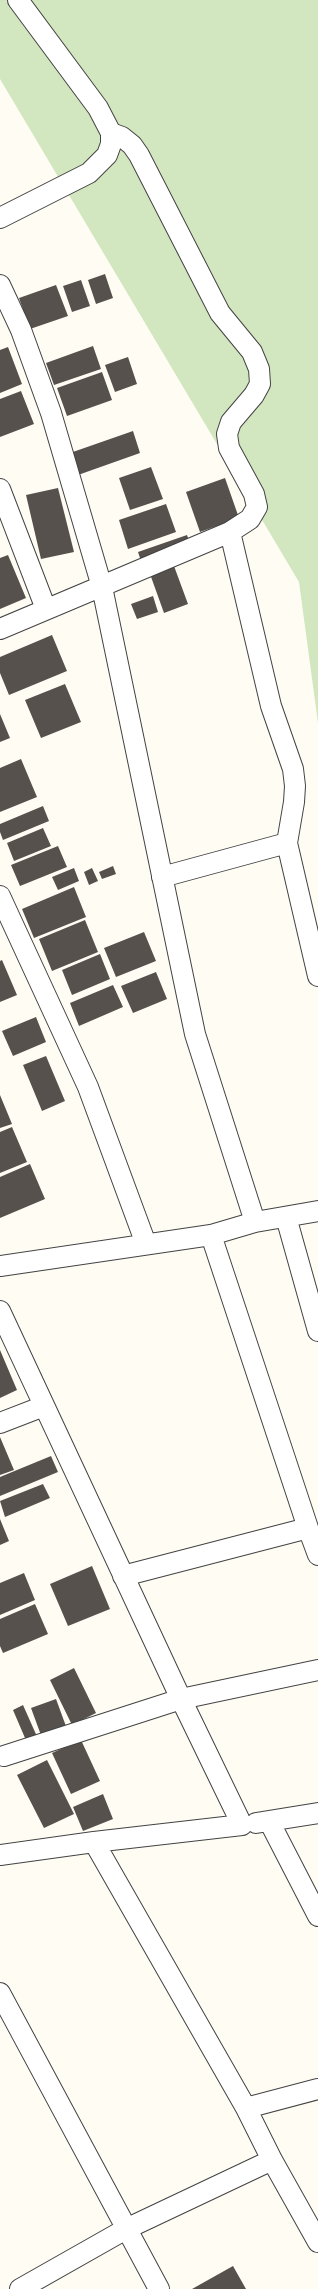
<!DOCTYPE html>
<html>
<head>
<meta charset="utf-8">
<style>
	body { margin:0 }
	canvas { display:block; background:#fefcf3 }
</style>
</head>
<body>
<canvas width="318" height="2289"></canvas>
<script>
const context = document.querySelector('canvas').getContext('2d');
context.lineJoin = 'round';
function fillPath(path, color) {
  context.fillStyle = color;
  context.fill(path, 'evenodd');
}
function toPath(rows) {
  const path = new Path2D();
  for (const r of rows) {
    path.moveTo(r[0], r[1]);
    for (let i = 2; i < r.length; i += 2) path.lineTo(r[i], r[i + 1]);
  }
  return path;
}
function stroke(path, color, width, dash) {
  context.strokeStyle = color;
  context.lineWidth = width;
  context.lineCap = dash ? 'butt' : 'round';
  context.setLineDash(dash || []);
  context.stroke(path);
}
fillPath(toPath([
	[0,0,318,0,318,723,299,582,0,79]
]), '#d2e6bf');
fillPath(toPath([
	[105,274,113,298,96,304,88,280],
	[81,280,90,306,72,312,63,286],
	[56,285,68,316,30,329,19,298],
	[93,346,101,369,54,385,46,363],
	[8,347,22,384,0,393,0,350],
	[128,357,137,384,115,392,105,365],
	[102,372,112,400,67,416,57,388],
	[21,391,34,424,0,437,0,399],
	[133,431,140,453,78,475,70,453],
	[151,467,163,499,130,510,119,478],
	[225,478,239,518,200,532,186,492],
	[58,488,74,552,41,559,26,495],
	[166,504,176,532,128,549,119,520],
	[187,535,191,546,142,564,138,552],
	[8,555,26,598,0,609,0,558],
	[174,566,188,604,164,613,150,574],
	[153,596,158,612,137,619,131,604],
	[52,635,67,671,9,695,0,673,0,657],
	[65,684,81,722,41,738,25,700],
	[0,714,10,738,0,742],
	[21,759,37,797,0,812,0,768],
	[43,806,49,821,3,840,0,832,0,824],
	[43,828,51,846,14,861,7,843],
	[58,846,67,867,20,886,11,865],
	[113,866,116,874,102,879,99,872],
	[74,868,79,881,58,890,52,877],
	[92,868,98,881,89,885,84,872],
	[74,887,86,917,34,938,22,909],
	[85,920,98,952,52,971,39,939],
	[144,932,156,961,116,977,104,948],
	[100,954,110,979,72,995,62,970],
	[2,960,17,995,0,1002,0,961],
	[156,972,167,999,133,1013,121,986],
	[113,985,123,1007,79,1026,70,1003],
	[36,1017,46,1042,13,1056,2,1031],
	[46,1056,65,1101,42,1111,23,1065],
	[0,1095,12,1124,0,1128],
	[12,1127,27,1162,0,1173,0,1132],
	[30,1164,45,1199,0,1218,0,1177],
	[0,1350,17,1390,0,1398],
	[0,1437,14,1470,0,1475],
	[51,1456,58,1472,0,1496,0,1477],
	[43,1484,50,1498,5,1517,0,1501],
	[0,1519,9,1541,0,1545],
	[92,1566,110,1609,68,1626,50,1584],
	[24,1573,35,1600,0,1615,0,1583],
	[35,1604,48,1634,3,1653,0,1646,0,1619],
	[74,1668,96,1713,72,1725,50,1680],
	[56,1699,67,1729,42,1738,31,1708],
	[23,1705,39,1741,28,1745,13,1710],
	[81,1740,100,1781,71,1794,52,1753],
	[47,1760,74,1814,44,1828,17,1775],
	[103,1794,113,1819,83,1831,73,1807],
	[233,2266,246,2289,192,2289]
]), '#57514d');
const street = toPath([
	[0,218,89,173,107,155,111,144,111,133,98,108,18,0],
	[0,285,21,330,51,413,102,587,195,1034,255,1222],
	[0,489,46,609],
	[230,532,271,706,293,769,295,786,294,802,287,843],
	[0,629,230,532,250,519,257,507,254,494,229,448,227,434,231,422,254,395,260,384,259,369,252,352,220,313,139,155,132,145,122,137,111,133],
	[162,877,287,843,318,976],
	[0,896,88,1087,146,1244],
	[286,1217,318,1331],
	[211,1235,255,1222,318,1211],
	[0,1266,211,1235,308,1528,123,1576],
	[0,1311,181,1699,242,1825,94,1842,246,2108,272,2160,318,2242],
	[0,1423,44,1406],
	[308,1528,318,1555],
	[4,1756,181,1699,318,1670],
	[269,1821,318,1916],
	[256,1823,318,1813],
	[0,1855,94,1842],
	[0,1993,159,2289],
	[246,2108,318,2089],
	[20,2289,126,2229,272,2160]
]);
stroke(street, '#434343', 22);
stroke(street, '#fff', 20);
</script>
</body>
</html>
